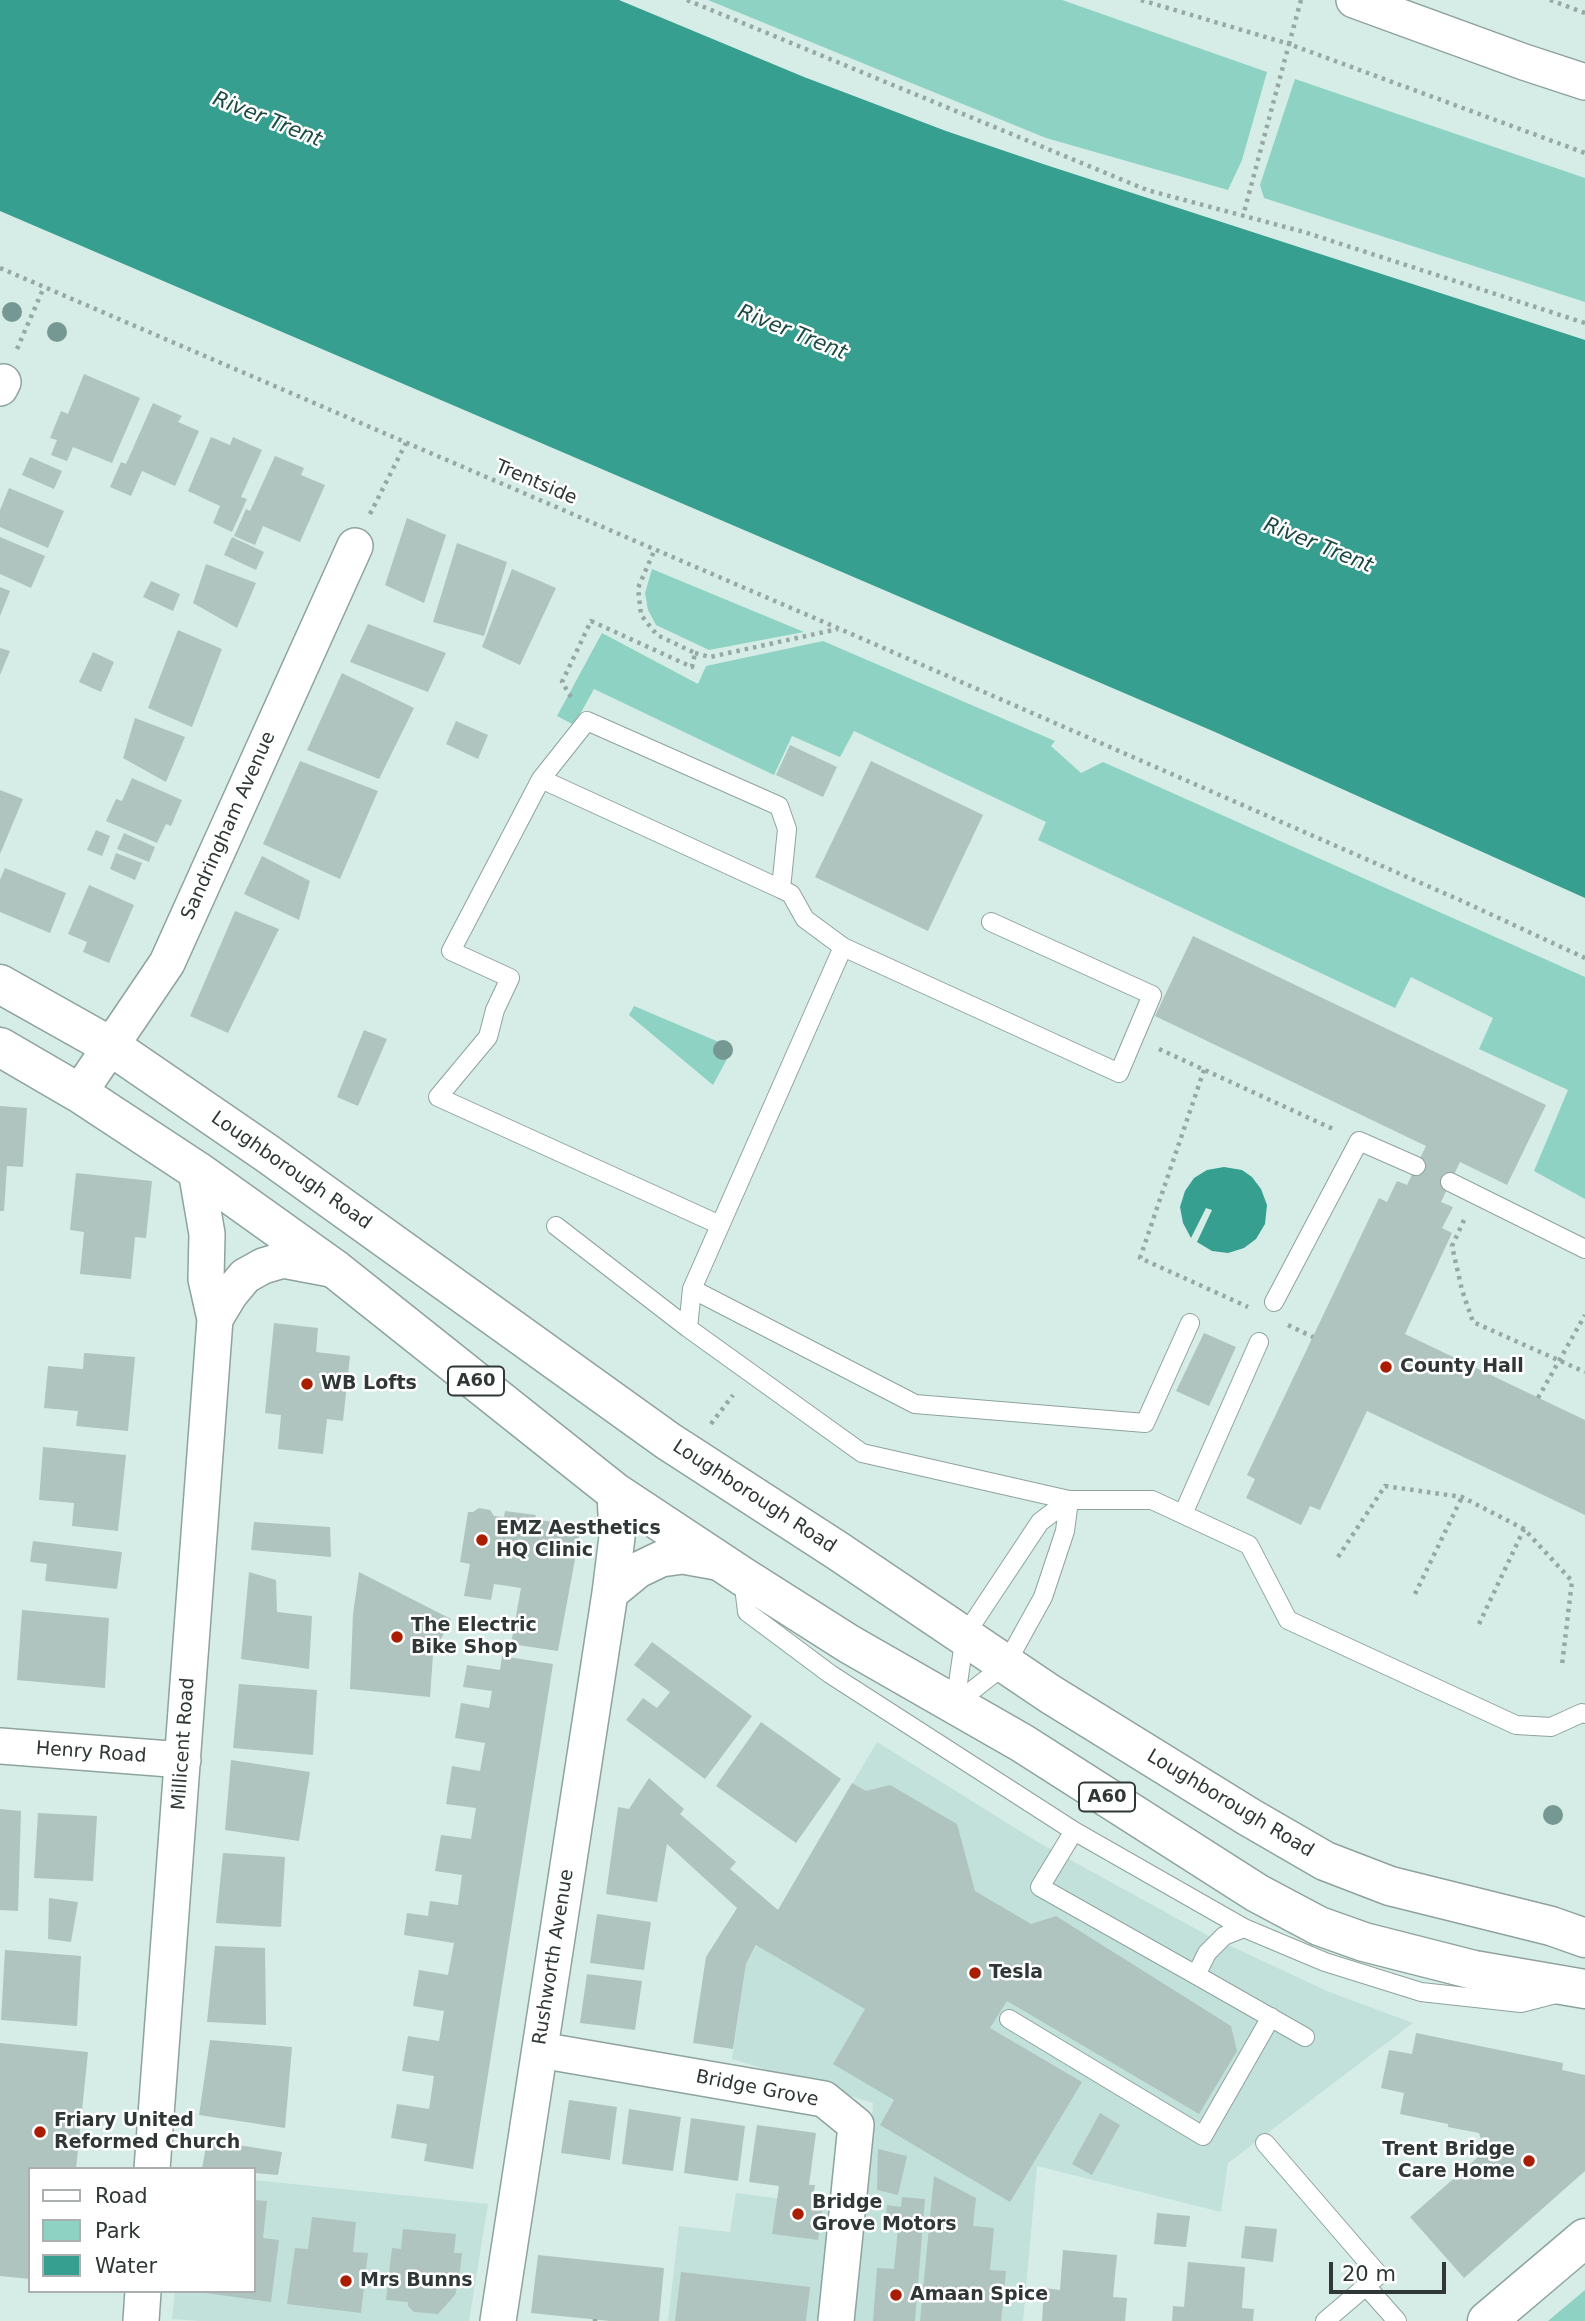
<!DOCTYPE html>
<html>
<head>
<meta charset="utf-8">
<style>
	body { margin:0 }
	#map { position:relative; width:1585px; height:2321px; overflow:hidden; background:#d6ece7; font-family:"DejaVu Sans",sans-serif }
	canvas { display:block }
	.legend { position:absolute; left:28px; top:2167px; width:228px; height:126px; box-sizing:border-box; background:#fff; border:2px solid #acafaf; margin:0; padding:9px 12px; list-style:none; font-size:21px; color:#2f3836 }
	.legend li { display:flex; align-items:center; gap:14px; height:35px }
	.legend b { width:35px; border:2px solid #acafaf }
	.scale { position:absolute; left:1329px; top:2262px; width:117px; height:32px; box-sizing:border-box; border:4px solid #2f3836; border-top:0; padding-left:9px; font-size:21px; line-height:24px; white-space:nowrap; color:#2f3836; -webkit-text-stroke:5px #fff; paint-order:stroke }
</style>
</head>
<body>
<div id="map">
<canvas width="1585" height="2321"></canvas>
<ul class="legend">
<li><b style="height:9px;background:#fff"></b>Road</li>
<li><b style="height:19px;background:#8ed2c4"></b>Park</li>
<li><b style="height:19px;background:#379f8f"></b>Water</li>
</ul>
<div class="scale">20 m</div>
</div>
<script>
const context = document.querySelector('canvas').getContext('2d');
context.lineJoin = 'round';
function fillPath(path, color) {
  context.fillStyle = color;
  context.fill(path, 'evenodd');
}
function toPath(rows) {
  const path = new Path2D();
  for (const r of rows) {
    path.moveTo(r[0], r[1]);
    for (let i = 2; i < r.length; i += 2) path.lineTo(r[i], r[i + 1]);
  }
  return path;
}
function stroke(path, color, width, dash) {
  context.strokeStyle = color;
  context.lineWidth = width;
  context.lineCap = dash ? 'butt' : 'round';
  context.setLineDash(dash || []);
  context.stroke(path);
}
function write(font, color, halo, rows, align = 'center') {
  context.font = font + ' "DejaVu Sans",sans-serif';
  context.lineWidth = 5;
  context.setLineDash([]);
  context.textBaseline = 'middle';
  context.strokeStyle = halo;
  context.fillStyle = color;
  for (const [text, x, y, turn = 0] of rows) {
    context.save();
    context.translate(x, y);
    context.rotate((+turn || 0) * Math.PI / 180);
    context.textAlign = isNaN(turn) ? turn : align;
    if (halo) context.strokeText(text, 0, 0);
    context.fillText(text, 0, 0);
    context.restore();
  }
}
fillPath(toPath([
	[877,1742,1036,1841,1207,1935,1327,1991,1413,2023,1228,2163,1221,2212,1037,2166,1023,2321,668,2321,679,2226,730,2232,736,2193,866,2210,873,2103,732,2059,746,1964],
	[254,2180,488,2204,469,2321,200,2321,172,2319,175,2291,254,2291]
]), '#c2e1da');
fillPath(toPath([
	[708,0,1062,0,1267,72,1242,160,1228,190,1046,138],
	[1295,79,1585,178,1585,302,1264,198,1260,185],
	[652,569,804,632,709,650,656,625,648,610,645,593],
	[602,633,698,684,706,666,823,641,1055,741,1051,746,1081,773,1103,762,1585,977,1585,1199,1534,1171,1568,1090,1479,1049,1493,1018,1411,977,1395,1008,1038,840,1046,822,854,731,840,757,792,736,774,775,594,689,574,725,557,716],
	[634,1006,733,1048,713,1085,629,1015],
	[1585,2290,1585,2321,1548,2321]
]), '#8ed2c4');
fillPath(toPath([
	[0,0,619,0,804,77,946,131,1043,164,1585,340,1585,898,1215,732,0,211],
	[1224,1167,1242,1170,1252,1177,1261,1189,1267,1205,1265,1224,1256,1239,1244,1248,1228,1253,1212,1251,1197,1242,1212,1210,1206,1208,1191,1238,1183,1223,1180,1207,1185,1191,1194,1178,1207,1170]
]), '#379f8f');
fillPath(toPath([
	[84,374,140,398,112,463,73,447,67,461,51,455,57,440,50,438,61,411,68,414],
	[153,403,182,416,178,422,199,431,175,486,142,471,131,496,110,487,121,462,126,464],
	[211,437,230,445,233,437,262,450,241,497,247,499,232,532,213,523,220,506,188,491],
	[275,456,304,468,301,475,325,485,300,542,263,526,255,545,234,536,246,509,250,511],
	[30,457,62,471,54,489,22,475],
	[9,488,64,511,48,548,0,527,0,510],
	[407,518,446,535,424,603,385,585],
	[0,537,45,556,31,588,0,574],
	[232,537,264,552,256,570,224,555],
	[457,543,507,562,484,636,433,622],
	[206,564,256,583,237,628,193,603],
	[512,569,556,588,520,665,482,647],
	[151,581,180,594,173,611,143,597],
	[0,587,10,591,0,616],
	[368,624,446,653,428,692,350,662],
	[178,630,222,649,192,727,148,708],
	[0,648,10,651,0,675],
	[93,652,114,662,101,692,79,682],
	[342,673,414,708,379,779,307,750],
	[135,718,185,737,166,782,123,758],
	[456,721,488,735,478,759,446,744],
	[790,745,837,767,823,797,776,775],
	[300,761,378,791,340,879,263,844],
	[871,761,983,815,928,931,815,877],
	[132,778,182,800,171,826,166,824,157,843,106,821,116,799,122,801],
	[0,790,23,799,0,854],
	[96,830,110,836,102,856,87,850],
	[124,833,155,847,149,862,117,849],
	[116,853,142,863,135,880,110,869],
	[262,856,310,881,299,920,244,894],
	[5,868,66,893,50,933,0,912,0,880],
	[89,885,134,905,109,963,83,952,87,942,68,934],
	[235,911,279,929,228,1033,190,1016],
	[1193,936,1546,1105,1507,1185,1460,1162,1441,1202,1453,1207,1442,1228,1452,1233,1405,1334,1585,1420,1585,1515,1367,1411,1320,1510,1310,1506,1301,1525,1246,1498,1255,1479,1247,1475,1379,1198,1387,1202,1397,1181,1407,1185,1426,1146,1155,1016],
	[364,1030,387,1039,358,1106,337,1097],
	[0,1106,27,1108,23,1167,7,1166,4,1211,0,1211],
	[76,1173,152,1181,146,1238,135,1237,131,1279,80,1274,84,1232,70,1230],
	[274,1323,318,1328,316,1352,350,1356,343,1421,327,1419,323,1454,278,1449,281,1415,265,1413],
	[1204,1333,1236,1347,1209,1406,1176,1391],
	[84,1353,135,1357,128,1431,76,1426,78,1411,44,1408,48,1366,83,1369],
	[43,1447,126,1455,118,1531,72,1526,74,1503,39,1500],
	[479,1508,490,1510,494,1516,504,1517,505,1511,536,1515,535,1519,581,1527,558,1651,511,1644,521,1588,494,1584,491,1600,464,1596,470,1564,460,1562,468,1512,473,1512],
	[254,1522,330,1527,331,1557,251,1550],
	[33,1541,122,1552,117,1589,45,1581,47,1564,30,1562],
	[249,1572,276,1580,277,1612,312,1616,309,1669,241,1659],
	[359,1572,451,1619,433,1655,430,1697,350,1689,353,1614],
	[22,1610,109,1618,105,1688,17,1680],
	[652,1642,752,1716,705,1779,626,1720,643,1698,657,1708,670,1692,634,1665],
	[502,1656,553,1664,473,2169,424,2161,427,2144,391,2138,397,2104,429,2109,434,2076,402,2071,408,2036,439,2041,444,2011,413,2006,419,1970,448,1975,454,1943,404,1935,407,1913,428,1916,430,1901,458,1905,462,1875,435,1871,441,1835,471,1839,476,1808,446,1804,452,1766,480,1771,485,1743,455,1738,461,1703,489,1708,492,1691,463,1687,467,1665,500,1670],
	[239,1684,317,1690,313,1755,233,1748],
	[761,1722,841,1779,796,1843,716,1786],
	[231,1760,310,1772,299,1841,225,1830],
	[649,1778,684,1809,680,1814,736,1862,730,1869,778,1910,852,1783,866,1791,890,1785,957,1824,975,1891,1031,1924,1056,1916,1231,2026,1237,2051,1199,2114,1007,2001,990,2028,1082,2082,1010,2202,880,2125,894,2100,833,2064,865,2009,756,1945,746,1964,733,2049,693,2043,706,1957,737,1908,667,1844,657,1902,606,1894,618,1807,629,1809],
	[0,1809,21,1811,18,1911,0,1910],
	[38,1813,97,1816,93,1881,34,1878],
	[223,1853,285,1857,281,1927,216,1923],
	[49,1898,78,1902,71,1942,48,1939],
	[597,1914,651,1922,644,1970,590,1963],
	[215,1946,265,1948,266,2025,207,2022],
	[5,1950,81,1956,77,2026,1,2020],
	[587,1974,642,1981,635,2030,580,2023],
	[1416,2033,1563,2063,1562,2070,1585,2075,1585,2171,1464,2278,1410,2217,1485,2151,1479,2133,1448,2127,1448,2124,1400,2114,1404,2093,1381,2088,1389,2050,1412,2054],
	[210,2040,292,2047,285,2128,199,2115],
	[0,2043,88,2052,76,2169,30,2169,30,2279,0,2276],
	[569,2100,617,2107,610,2160,561,2153],
	[629,2109,681,2117,673,2171,622,2164],
	[1100,2113,1120,2125,1092,2175,1072,2164],
	[691,2118,745,2126,738,2181,684,2173],
	[757,2125,816,2133,809,2185,815,2185,812,2203,823,2204,818,2240,772,2234,779,2186,749,2182],
	[207,2140,282,2152,278,2175,254,2173,254,2169,202,2169],
	[878,2149,907,2156,898,2195,877,2190],
	[934,2176,976,2198,973,2226,994,2228,990,2270,1006,2271,1001,2321,920,2321],
	[902,2197,925,2199,915,2321,873,2321,877,2268,894,2269,898,2229,885,2228,887,2205,901,2207],
	[254,2200,267,2201,263,2238,279,2240,271,2302,205,2293,254,2291],
	[1157,2213,1190,2216,1186,2247,1154,2244],
	[312,2217,356,2222,353,2252,368,2253,361,2313,287,2304,295,2248,308,2249],
	[1245,2226,1277,2229,1273,2262,1241,2258],
	[403,2229,456,2234,454,2253,462,2253,459,2280,455,2295,438,2314,414,2312,408,2306,408,2302,386,2300,392,2248,401,2249],
	[1063,2250,1117,2255,1113,2297,1127,2298,1125,2321,1042,2321,1044,2288,1060,2290],
	[538,2255,664,2268,659,2321,610,2321,531,2313],
	[1188,2262,1245,2267,1242,2308,1254,2309,1253,2321,1172,2321,1173,2306,1184,2307],
	[681,2272,810,2287,806,2321,675,2321]
]), '#afc4bf');
const lane = toPath([
	[541,779,781,889,787,829,779,806,587,721,541,779,451,951,510,978,495,1010,488,1037,438,1097,720,1225],
	[843,947,1119,1073,1152,995,991,922],
	[1450,1182,1585,1249],
	[556,1226,688,1328,862,1453,1069,1500,1152,1500,1249,1545,1288,1620,1516,1725,1551,1727,1582,1713,1585,1714],
	[692,1289,915,1404,1145,1423,1190,1323],
	[1274,1302,1359,1141,1416,1166],
	[688,1328,692,1289,843,947,805,919,791,894,781,889],
	[1183,1514,1259,1342],
	[743,1578,747,1612,830,1674,1074,1831,1244,1928,1325,1962,1421,1992,1521,2003,1556,1994],
	[955,1704,1006,1664,1043,1597,1065,1531,1069,1500],
	[955,1704,965,1635,1040,1522,1069,1500],
	[1074,1831,1040,1887,1196,1975],
	[1244,1928,1224,1936,1207,1953,1196,1975,1305,2037],
	[1009,2019,1203,2136,1271,2017],
	[1265,2143,1379,2275,1325,2321],
	[1366,2286,1397,2321]
]);
const street = toPath([
	[1354,0,1524,62,1585,82],
	[0,388,3,382],
	[79,1093,167,963,355,546],
	[215,1319,230,1294,245,1276,263,1266,283,1260,336,1270],
	[610,1593,638,1570,661,1559,683,1556,722,1563],
	[0,1746,183,1760],
	[540,2050,824,2099,856,2125,836,2321],
	[152,2169,215,1319,206,1279,207,1234,196,1170],
	[141,2321,143,2291],
	[498,2321,610,1593,617,1537,615,1492]
]);
const secondary = toPath([
	[1487,2321,1585,2238]
]);
const primary = toPath([
	[0,984,112,1047,268,1154,668,1441,838,1551,1050,1694,1249,1817,1325,1861,1390,1886,1551,1926,1585,1938],
	[0,1047,79,1093,196,1170,336,1270,615,1492,742,1576,849,1644,1022,1743,1257,1893,1319,1926,1364,1942,1474,1970,1585,1989]
]);
stroke(lane, '#8ea39e', 20);
stroke(street, '#8ea39e', 38);
stroke(secondary, '#8ea39e', 41);
stroke(primary, '#8ea39e', 41);
stroke(toPath([
	[687,0,1147,190,1304,232,1585,323],
	[1141,0,1289,44,1243,216],
	[1301,0,1289,44,1585,153],
	[1550,0,1585,13],
	[0,268,840,629,1462,901,1585,958],
	[17,349,44,287],
	[370,514,406,443],
	[695,653,710,657,838,629],
	[571,697,562,682,591,621,692,667,695,653,657,635,641,615,638,588,655,549],
	[1159,1049,1333,1129],
	[1204,1070,1140,1258,1248,1307],
	[1464,1220,1452,1246,1462,1290,1473,1322,1585,1372],
	[1288,1325,1313,1337],
	[1538,1398,1585,1315],
	[711,1424,733,1395],
	[1338,1557,1385,1486,1462,1497,1524,1529,1572,1581,1562,1665],
	[1415,1594,1462,1497],
	[1479,1624,1524,1529],
	[595,2321,595,2319]
]), '#97a8a4', 4.5, [3.5, 5]);
stroke(lane, '#fff', 18);
stroke(street, '#fff', 35);
stroke(secondary, '#fff', 38);
stroke(primary, '#fff', 38);
context.fillStyle = '#769892';
for (const [x, y] of [
	[12,312],
	[57,332],
	[723,1050],
	[1553,1815]
]) {
  context.beginPath();
  context.arc(x, y, 10, 0, 2 * Math.PI);
  context.fill();
}
for (const [x, y, r, color] of [
	[1386,1367,7,"#ab1d00"],
	[307,1384,7,"#ab1d00"],
	[482,1540,7,"#ab1d00"],
	[397,1637,7,"#ab1d00"],
	[975,1973,7,"#ab1d00"],
	[40,2132,7,"#ab1d00"],
	[1529,2161,7,"#ab1d00"],
	[798,2214,7,"#ab1d00"],
	[346,2281,7,"#ab1d00"],
	[896,2295,7,"#ab1d00"]
]) {
  const dot = new Path2D();
  dot.arc(x, y, r, 0, 2 * Math.PI);
  context.fillStyle = color;
  context.fill(dot);
  stroke(dot, '#fff', 2.5);
}
for (const [x, y, w] of [
	[476,1381,56],
	[1107,1797,56]
]) {
  const box = new Path2D();
  box.roundRect(x - w / 2, y - 14.5, w, 29, 5);
  context.fillStyle = '#fff';
  context.fill(box);
  stroke(box, '#2f3836', 2);
}
write('bold 18px', '#2f3836', null, [
	["A60",476,1381],
	["A60",1107,1797]
]);
write('19px', '#2f3836', '#fff', [
	["Trentside",536,483,23],
	["Sandringham Avenue",229,826,-66],
	["Loughborough Road",291,1171,35],
	["Loughborough Road",754,1497,33],
	["Millicent Road",184,1744,-86],
	["Henry Road",91,1753,4],
	["Loughborough Road",1230,1804,31],
	["Rushworth Avenue",554,1957,-81],
	["Bridge Grove",757,2089,11]
]);
write('bold 19px', '#2f3836', '#fff', [
	["County Hall",1400,1367],
	["WB Lofts",321,1384],
	["EMZ Aesthetics",496,1529],
	["HQ Clinic",496,1551],
	["The Electric",411,1626],
	["Bike Shop",411,1648],
	["Tesla",989,1973],
	["Friary United",54,2121],
	["Reformed Church",54,2143],
	["Trent Bridge",1515,2150,"right"],
	["Care Home",1515,2172,"right"],
	["Bridge",812,2203],
	["Grove Motors",812,2225],
	["Mrs Bunns",360,2281],
	["Amaan Spice",910,2295]
], 'left');
write('italic 21px', '#1d4a42', '#fff', [
	["River Trent",267,120,22],
	["River Trent",792,333,22],
	["River Trent",1318,546,22]
]);
</script>
</body>
</html>
